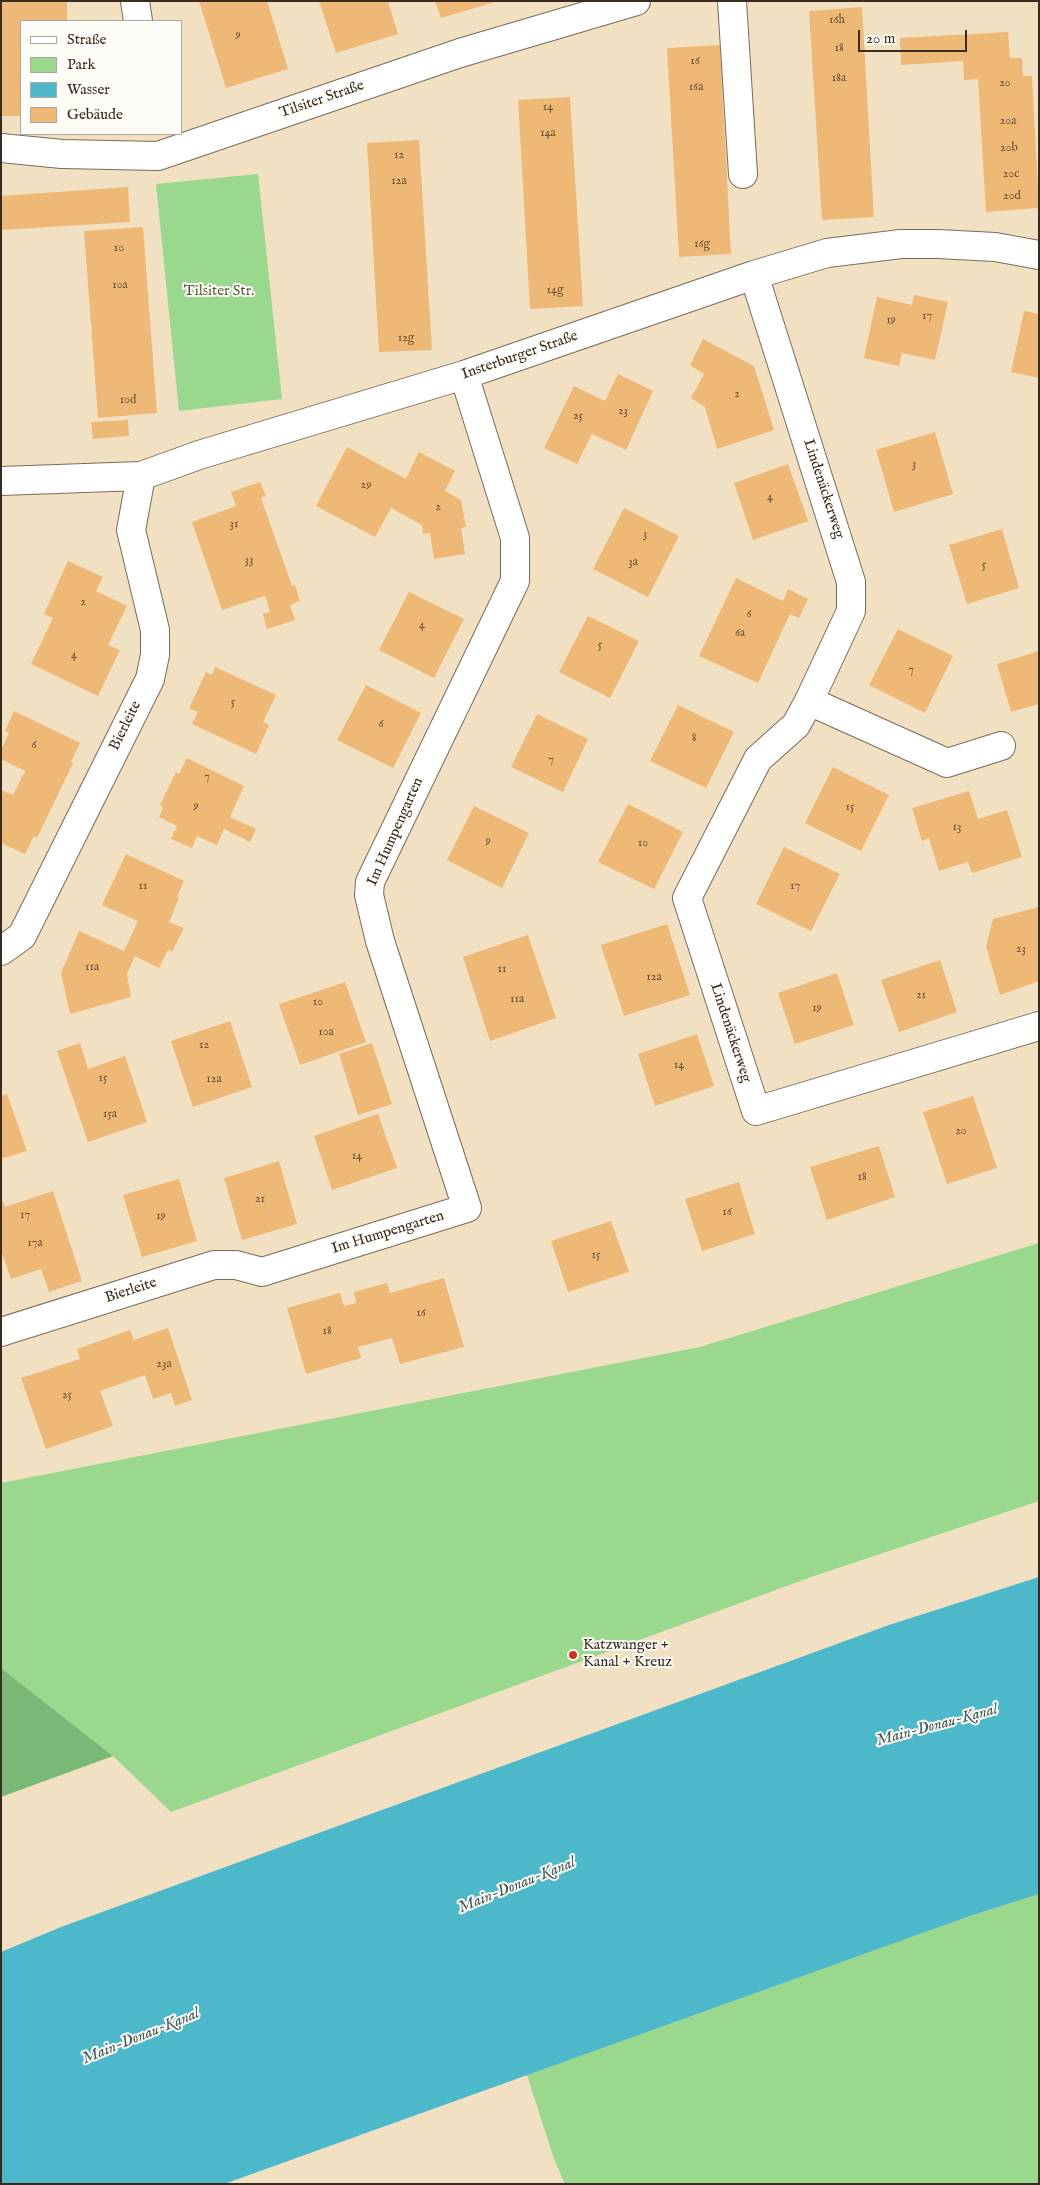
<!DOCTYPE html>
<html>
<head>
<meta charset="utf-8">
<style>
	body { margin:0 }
	#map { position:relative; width:1040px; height:2185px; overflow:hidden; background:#f2e0c3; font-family:"IM FELL English",serif }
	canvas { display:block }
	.frame { position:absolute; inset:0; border:2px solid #3b2a1e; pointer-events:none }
	.legend { position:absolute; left:20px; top:20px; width:162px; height:115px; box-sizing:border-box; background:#fdfcf7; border:1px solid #afa8a0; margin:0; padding:6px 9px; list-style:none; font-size:15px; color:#3b2a1e }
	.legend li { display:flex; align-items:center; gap:10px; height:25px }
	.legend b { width:25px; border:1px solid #afa8a0 }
	.scale { position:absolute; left:858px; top:30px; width:109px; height:22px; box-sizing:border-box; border:2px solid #3b2a1e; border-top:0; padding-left:6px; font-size:15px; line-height:18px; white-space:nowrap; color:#3b2a1e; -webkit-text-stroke:4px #fdfcf7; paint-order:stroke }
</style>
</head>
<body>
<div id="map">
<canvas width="1040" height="2185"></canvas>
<div class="frame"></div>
<ul class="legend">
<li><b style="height:6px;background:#fff"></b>Straße</li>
<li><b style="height:14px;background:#99d88d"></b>Park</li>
<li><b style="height:14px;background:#4db8ca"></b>Wasser</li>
<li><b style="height:14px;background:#eeb976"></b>Gebäude</li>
</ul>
<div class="scale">20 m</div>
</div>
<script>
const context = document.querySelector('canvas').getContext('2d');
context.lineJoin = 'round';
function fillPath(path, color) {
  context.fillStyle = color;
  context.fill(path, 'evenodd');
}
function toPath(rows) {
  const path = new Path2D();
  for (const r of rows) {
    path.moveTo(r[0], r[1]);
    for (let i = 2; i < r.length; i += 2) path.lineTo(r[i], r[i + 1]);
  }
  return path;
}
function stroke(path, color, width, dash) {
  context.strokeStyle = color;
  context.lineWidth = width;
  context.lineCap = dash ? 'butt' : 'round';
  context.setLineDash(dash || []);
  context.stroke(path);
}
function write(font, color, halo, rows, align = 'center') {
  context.font = font + ' "IM FELL English",serif';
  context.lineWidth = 4;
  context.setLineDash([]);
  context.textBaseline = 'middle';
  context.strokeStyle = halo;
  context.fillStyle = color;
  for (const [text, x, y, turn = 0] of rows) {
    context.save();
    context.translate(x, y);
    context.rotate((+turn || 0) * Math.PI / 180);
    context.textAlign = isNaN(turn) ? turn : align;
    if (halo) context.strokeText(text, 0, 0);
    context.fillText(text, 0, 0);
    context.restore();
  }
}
fillPath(toPath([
	[258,174,282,399,179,411,156,184],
	[1039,1243,1039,1501,811,1577,171,1812,113,1756,1,1668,1,1483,700,1347],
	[1039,1894,1039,2184,565,2184,554,2159,527,2075,970,1916]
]), '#99d88d');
fillPath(toPath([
	[1,1668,113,1756,1,1797]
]), '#7ab878');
fillPath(toPath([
	[1039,1577,1039,1894,970,1916,224,2184,1,2184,1,1952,61,1927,889,1625]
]), '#4db8ca');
fillPath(toPath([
	[1,1,67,1,67,21,21,21,21,116,1,116],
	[199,1,267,1,288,69,226,88],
	[319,1,388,1,398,34,336,53],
	[435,1,495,1,495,2,441,18],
	[862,7,874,217,822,220,809,11],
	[1008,32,1010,58,1022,58,1023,76,1032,76,1039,208,986,212,978,79,964,80,963,61,901,65,900,38],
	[720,45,731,254,679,257,667,48],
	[570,97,583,306,530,309,518,100],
	[419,140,432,350,379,352,367,143],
	[128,187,130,222,1,230,1,196],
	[143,227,157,413,98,418,84,231],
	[914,295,948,302,935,360,902,353,899,366,864,358,877,297,912,305],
	[1024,311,1039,314,1039,378,1011,372],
	[703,339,754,366,774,430,717,449,705,407,691,398,704,374,690,365],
	[618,374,653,391,626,450,592,434,577,464,544,448,574,386,605,401],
	[128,420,129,436,93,439,91,422],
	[935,432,953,494,894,512,876,450],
	[347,447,406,479,419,452,455,471,445,491,461,500,466,527,461,528,465,554,434,559,430,533,423,534,422,525,391,508,375,537,316,506],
	[788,464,808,521,753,540,734,483],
	[260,482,266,496,261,498,292,586,295,585,300,601,290,605,295,620,267,629,263,614,270,612,265,596,222,610,192,522,236,506,231,492],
	[624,508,679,536,648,597,593,569],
	[1002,529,1019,588,967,604,949,545],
	[68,561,103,577,96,591,127,606,108,645,120,650,98,696,31,664,53,618,44,614],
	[736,578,783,601,788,589,808,599,799,618,790,614,758,683,699,656],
	[409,592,464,619,434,678,379,650],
	[588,616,639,641,610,698,559,672],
	[898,629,953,656,925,713,869,685],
	[1039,651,1039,704,1011,712,997,664],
	[215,667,276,695,263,722,269,725,256,754,192,724,198,712,189,708,206,672,212,675],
	[366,685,421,713,393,768,337,740],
	[678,705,734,732,706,788,650,761],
	[14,711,80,743,71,762,73,763,37,838,34,836,25,854,1,843,1,790,13,795,25,771,1,759,1,750,9,733,5,731],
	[537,714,588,739,563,792,511,767],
	[187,758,244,786,230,817,256,829,250,842,224,829,217,845,197,836,192,848,171,839,177,826,159,817,163,807,160,805,176,772,179,774],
	[833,767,889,795,861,851,805,823],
	[969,791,978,819,1007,810,1022,857,972,873,968,862,939,871,929,838,922,841,912,808],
	[628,804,683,832,654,889,598,862],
	[474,806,529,833,502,888,447,860],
	[784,847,840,874,811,931,756,904],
	[126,854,184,881,177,897,179,898,169,922,184,928,172,952,168,950,159,968,135,956,127,974,131,997,70,1014,61,973,79,931,124,951,138,921,102,905],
	[1039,907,1039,981,1000,995,986,946,993,919],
	[667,924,690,995,624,1016,601,945],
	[528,935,556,1018,490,1041,463,957],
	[940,960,957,1012,899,1032,881,980],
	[837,973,854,1025,795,1044,778,993],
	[345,982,366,1042,300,1065,279,1004],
	[230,1021,252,1087,193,1107,171,1041],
	[697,1034,714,1086,655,1106,638,1054],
	[80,1043,88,1069,125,1056,147,1122,88,1142,57,1051],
	[372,1043,392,1104,358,1115,339,1054],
	[7,1094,27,1151,1,1159,1,1096],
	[973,1096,997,1168,947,1184,923,1112],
	[378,1114,397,1168,332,1190,314,1136],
	[879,1146,895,1197,827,1220,810,1167],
	[279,1161,297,1224,242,1240,224,1178],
	[179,1179,197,1241,142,1257,123,1195],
	[739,1182,755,1234,702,1251,685,1199],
	[53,1191,82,1281,49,1292,41,1269,11,1279,1,1250,1,1198,5,1207],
	[611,1221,629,1272,568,1292,551,1241],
	[444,1278,464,1347,400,1364,392,1338,358,1347,361,1358,306,1374,287,1308,340,1293,344,1306,356,1303,354,1292,387,1283,390,1293],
	[168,1328,192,1400,175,1406,171,1393,153,1399,145,1375,100,1391,113,1426,46,1449,21,1378,80,1359,77,1349,130,1330,134,1340]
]), '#eeb976');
const minor = toPath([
	[135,1,138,21],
	[732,1,743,174],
	[1,148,62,154,158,156,460,53,636,1],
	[754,275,851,582,851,611,809,701,796,725,758,759,687,898,756,1111,1039,1026],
	[1,481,141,476,199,455,464,375,754,275,827,253,901,244,938,244,995,247,1039,255],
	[809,701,947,763,1001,746],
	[1,951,22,936,150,679,155,655,155,630,131,530,141,476],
	[1,1332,214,1265,236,1265,262,1272,467,1208,380,941,369,895,370,882,515,581,515,538,464,375]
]);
stroke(minor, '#7b6a58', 30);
stroke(minor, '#fff', 28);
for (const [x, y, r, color] of [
	[573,1655,5,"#c8321e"]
]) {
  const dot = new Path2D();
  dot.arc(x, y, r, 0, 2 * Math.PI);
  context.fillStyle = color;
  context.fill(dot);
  stroke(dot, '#fdfcf7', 2);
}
write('12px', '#684e34', null, [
	["16h",837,21],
	["9",238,36],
	["18",839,49],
	["16",695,62],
	["18a",839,79],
	["20",1005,84],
	["16a",696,88],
	["14",548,108],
	["20a",1008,122],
	["14a",548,134],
	["20b",1009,149],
	["12",399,156],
	["20c",1011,175],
	["12a",399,182],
	["20d",1012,197],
	["16g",702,245],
	["10",119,249],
	["10a",120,286],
	["14g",555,291],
	["17",927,317],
	["19",891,321],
	["12g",406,339],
	["2",737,395],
	["10d",128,401],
	["23",623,412],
	["25",578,417],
	["3",914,465],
	["29",366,486],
	["4",770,498],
	["2",438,508],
	["31",234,525],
	["3",645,535],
	["33",249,561],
	["3a",633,563],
	["5",984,566],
	["2",83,603],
	["6",749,615],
	["4",422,626],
	["6a",740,634],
	["5",600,646],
	["4",74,656],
	["7",911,671],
	["5",233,703],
	["6",381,725],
	["8",694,739],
	["6",34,746],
	["7",551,761],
	["7",207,778],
	["9",196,807],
	["15",850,808],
	["13",957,828],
	["9",488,842],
	["10",643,844],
	["11",143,887],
	["17",795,887],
	["23",1021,950],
	["11a",92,968],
	["11",502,970],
	["12a",654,978],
	["21",921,996],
	["11a",517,1000],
	["10",318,1003],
	["19",817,1009],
	["10a",326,1033],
	["12",204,1046],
	["14",679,1066],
	["15",103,1079],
	["12a",214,1080],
	["15a",110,1115],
	["20",961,1132],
	["14",357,1157],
	["18",862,1178],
	["21",260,1200],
	["16",727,1213],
	["17",25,1216],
	["19",161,1217],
	["17a",35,1244],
	["15",596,1256],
	["16",421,1314],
	["18",327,1332],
	["23a",164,1365],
	["25",67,1396]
]);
write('15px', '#3b2a1e', '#fdfcf7', [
	["Tilsiter Straße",322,100,-19],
	["Insterburger Straße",520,356,-19],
	["Lindenäckerweg",823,489,72],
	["Bierleite",126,726,-64],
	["Im Humpengarten",396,832,-66],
	["Lindenäckerweg",730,1033,72],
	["Im Humpengarten",388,1233,-17],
	["Bierleite",131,1291,-18]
]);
write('15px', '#575e3f', '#fdfcf7', [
	["Tilsiter Str.",219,292]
]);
write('15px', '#3b2a1e', '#fdfcf7', [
	["Katzwanger +",583,1646],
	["Kanal + Kreuz",583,1663]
], 'left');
write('italic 16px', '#415c5a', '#fdfcf7', [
	["Main-Donau-Kanal",937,1726,-15],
	["Main-Donau-Kanal",517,1886,-22],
	["Main-Donau-Kanal",141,2037,-22]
]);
</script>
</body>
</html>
